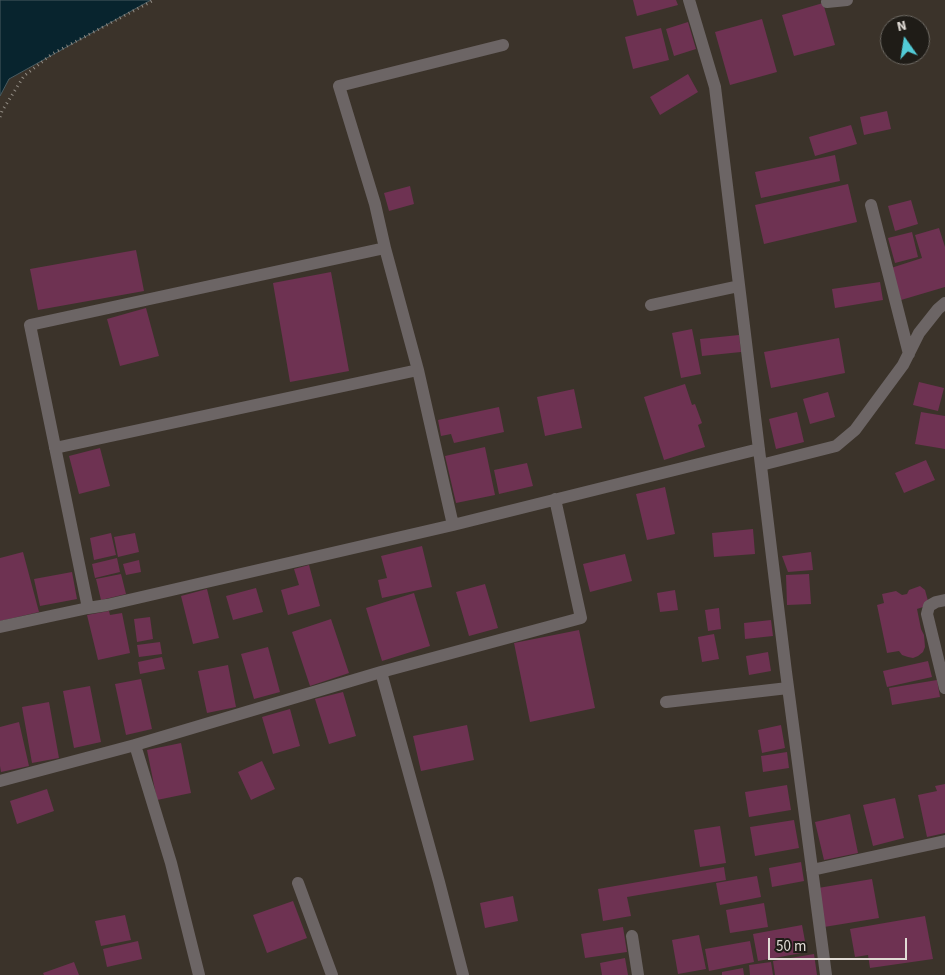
<!DOCTYPE html>
<html>
<head>
<meta charset="utf-8">
<style>
	body { margin:0 }
	#map { position:relative; width:945px; height:975px; overflow:hidden; background:#3b332a; font-family:"Source Sans 3",sans-serif }
	canvas { display:block }
	.north { position:absolute; left:880px; top:15px; width:50px; height:50px; box-sizing:border-box; background:#1f1c17; border:1px solid #6d6963; border-radius:50%; rotate:347deg; font-size:14px; font-weight:700; line-height:20px; text-align:center; color:#e1dcd6 }
	.north::after { content:''; display:block; margin:auto; width:18px; height:22px; background:#52cbd7; clip-path:polygon(50% 0,100% 100%,50% 72%,0 100%) }
	.scale { position:absolute; left:768px; top:938px; width:139px; height:22px; box-sizing:border-box; border:2px solid #e1dcd6; border-top:0; padding-left:6px; font-size:15px; line-height:18px; white-space:nowrap; color:#e1dcd6; -webkit-text-stroke:4px #1f1c17; paint-order:stroke }
</style>
</head>
<body>
<div id="map">
<canvas width="945" height="975"></canvas>
<div class="north">N</div>
<div class="scale">50 m</div>
</div>
<script>
const context = document.querySelector('canvas').getContext('2d');
context.lineJoin = 'round';
function fillPath(path, color) {
  context.fillStyle = color;
  context.fill(path, 'evenodd');
}
function toPath(rows) {
  const path = new Path2D();
  for (const r of rows) {
    path.moveTo(r[0], r[1]);
    for (let i = 2; i < r.length; i += 2) path.lineTo(r[i], r[i + 1]);
  }
  return path;
}
function stroke(path, color, width, dash) {
  context.strokeStyle = color;
  context.lineWidth = width;
  context.lineCap = dash ? 'butt' : 'round';
  context.setLineDash(dash || []);
  context.stroke(path);
}
const water = toPath([
	[0,0,151,0,9,79,0,96,0,0]
]);
fillPath(water, '#08242e');
stroke(water, '#495b60', 1);
fillPath(toPath([
	[633,0,676,0,678,5,637,16],
	[823,3,835,45,794,56,782,15],
	[762,19,777,72,730,85,715,32],
	[688,22,696,49,674,56,666,29],
	[661,28,669,60,633,69,625,37],
	[688,74,698,92,660,115,650,97],
	[887,111,891,129,864,135,860,117],
	[851,125,857,144,815,156,809,137],
	[835,155,840,181,761,198,755,172],
	[848,184,857,222,764,244,755,205],
	[410,186,414,204,389,211,384,193],
	[911,200,918,224,895,231,888,206],
	[939,228,945,247,945,287,901,300,891,268,922,258,915,235],
	[912,232,918,257,895,263,888,238],
	[136,250,144,291,38,310,30,269],
	[331,272,349,371,290,382,273,283],
	[880,282,883,300,835,308,832,289],
	[146,308,159,356,120,366,107,319],
	[692,329,701,374,681,378,672,333],
	[739,335,741,352,702,356,700,339],
	[839,338,845,373,771,388,764,352],
	[919,382,944,388,938,411,913,405],
	[685,384,692,405,695,404,702,423,698,425,705,447,664,460,644,397],
	[574,389,582,428,545,436,537,397],
	[828,392,835,417,810,424,803,399],
	[499,407,504,432,454,443,451,434,441,436,438,420],
	[797,412,804,442,776,449,769,419],
	[921,412,945,416,945,449,915,444],
	[485,447,495,495,456,503,445,456],
	[100,448,110,486,79,494,69,456],
	[926,460,935,480,904,493,895,473],
	[527,463,533,486,499,494,494,470],
	[665,487,675,534,647,540,636,494],
	[753,529,755,554,714,557,712,533],
	[111,533,116,555,94,560,90,538],
	[135,533,139,552,118,557,114,537],
	[422,546,432,587,382,598,378,580,387,578,381,556],
	[23,552,39,612,0,621,0,558],
	[811,552,813,570,788,572,782,556],
	[625,554,632,581,590,592,583,564],
	[117,558,120,572,95,578,92,564],
	[139,560,141,572,126,575,123,564],
	[309,565,320,606,288,615,281,590,299,585,294,569],
	[72,572,77,599,40,606,34,579],
	[121,574,126,594,101,600,96,579],
	[809,574,811,604,787,605,786,575],
	[485,584,498,628,469,636,456,592],
	[920,586,925,590,928,601,923,607,917,609,921,629,924,635,925,647,923,652,918,656,913,658,908,657,902,655,899,651,887,653,877,605,884,603,882,594,896,591,902,595,907,594,909,590],
	[256,588,263,612,233,620,226,596],
	[207,589,219,638,193,644,181,596],
	[675,590,678,610,660,612,657,593],
	[414,593,430,646,382,661,366,608],
	[719,608,721,629,708,631,705,610],
	[109,611,110,615,122,613,130,653,98,660,87,615],
	[150,617,153,639,137,642,134,619],
	[331,619,349,673,310,686,292,632],
	[771,620,773,636,745,639,744,623],
	[579,630,595,708,530,722,514,643],
	[714,634,719,659,702,662,698,637],
	[160,642,162,654,139,657,137,645],
	[268,647,280,692,254,699,241,654],
	[768,652,771,671,749,675,746,656],
	[162,657,165,669,140,674,138,662],
	[928,661,932,677,887,687,883,671],
	[228,665,236,707,207,713,198,671],
	[141,679,152,729,126,735,115,684],
	[937,680,940,697,892,705,889,688],
	[90,686,101,742,74,748,63,691],
	[343,692,356,736,329,744,315,699],
	[49,702,59,758,32,763,22,707],
	[290,709,300,746,273,754,262,717],
	[19,722,29,766,1,772,0,766,0,727],
	[467,725,474,760,421,771,413,736],
	[781,725,785,748,762,753,758,730],
	[181,743,191,793,157,800,147,750],
	[787,752,789,768,763,772,761,756],
	[262,761,275,789,251,800,238,772],
	[945,784,945,833,927,837,918,795,937,791,935,786],
	[787,785,791,810,749,817,745,792],
	[47,789,54,811,17,824,10,801],
	[895,798,904,838,873,846,863,805],
	[850,814,858,853,824,860,815,822],
	[794,820,799,848,755,856,750,827],
	[720,826,726,863,700,867,694,830],
	[801,862,804,881,772,887,769,868],
	[724,867,726,880,627,897,631,916,603,921,598,889],
	[757,876,761,897,720,905,716,883],
	[872,879,879,918,824,927,818,888],
	[513,896,518,921,485,928,480,903],
	[293,901,307,938,267,953,253,915],
	[764,903,768,927,730,933,726,910],
	[125,915,131,940,101,946,95,921],
	[925,916,933,959,870,968,868,955,855,957,850,929],
	[802,925,807,952,758,961,753,934],
	[623,927,627,952,585,958,581,934],
	[699,935,706,969,678,974,672,940],
	[138,941,142,959,107,967,103,949],
	[750,941,754,962,709,971,705,949],
	[814,954,817,975,775,975,773,961],
	[625,958,628,975,602,975,600,963],
	[74,962,79,975,44,975,43,973],
	[771,962,773,975,750,975,749,965],
	[743,968,744,975,722,975,722,972]
]), '#6e3252');
stroke(toPath([
	[0,117,2,111,24,76,52,54,154,0]
]), '#938d85', 3, [1, 4]);
stroke(toPath([
	[689,0,715,87,786,672,826,975],
	[827,2,847,0],
	[871,205,909,354],
	[385,248,30,325,88,608,107,605,453,525,759,449],
	[651,305,739,286],
	[55,448,418,370],
	[761,465,836,446,855,430,903,365,919,333,938,309,945,303],
	[453,525,418,370,385,248,375,204,339,86,503,45],
	[945,600,936,602,929,606,927,614,945,688],
	[0,627,88,608],
	[381,672,439,882,463,975],
	[666,702,788,688],
	[135,745,171,863,199,975],
	[0,781,135,745,381,672,581,618,555,499],
	[812,870,945,841],
	[298,883,332,975],
	[632,936,638,975]
]), '#6c6565', 12);
</script>
</body>
</html>
